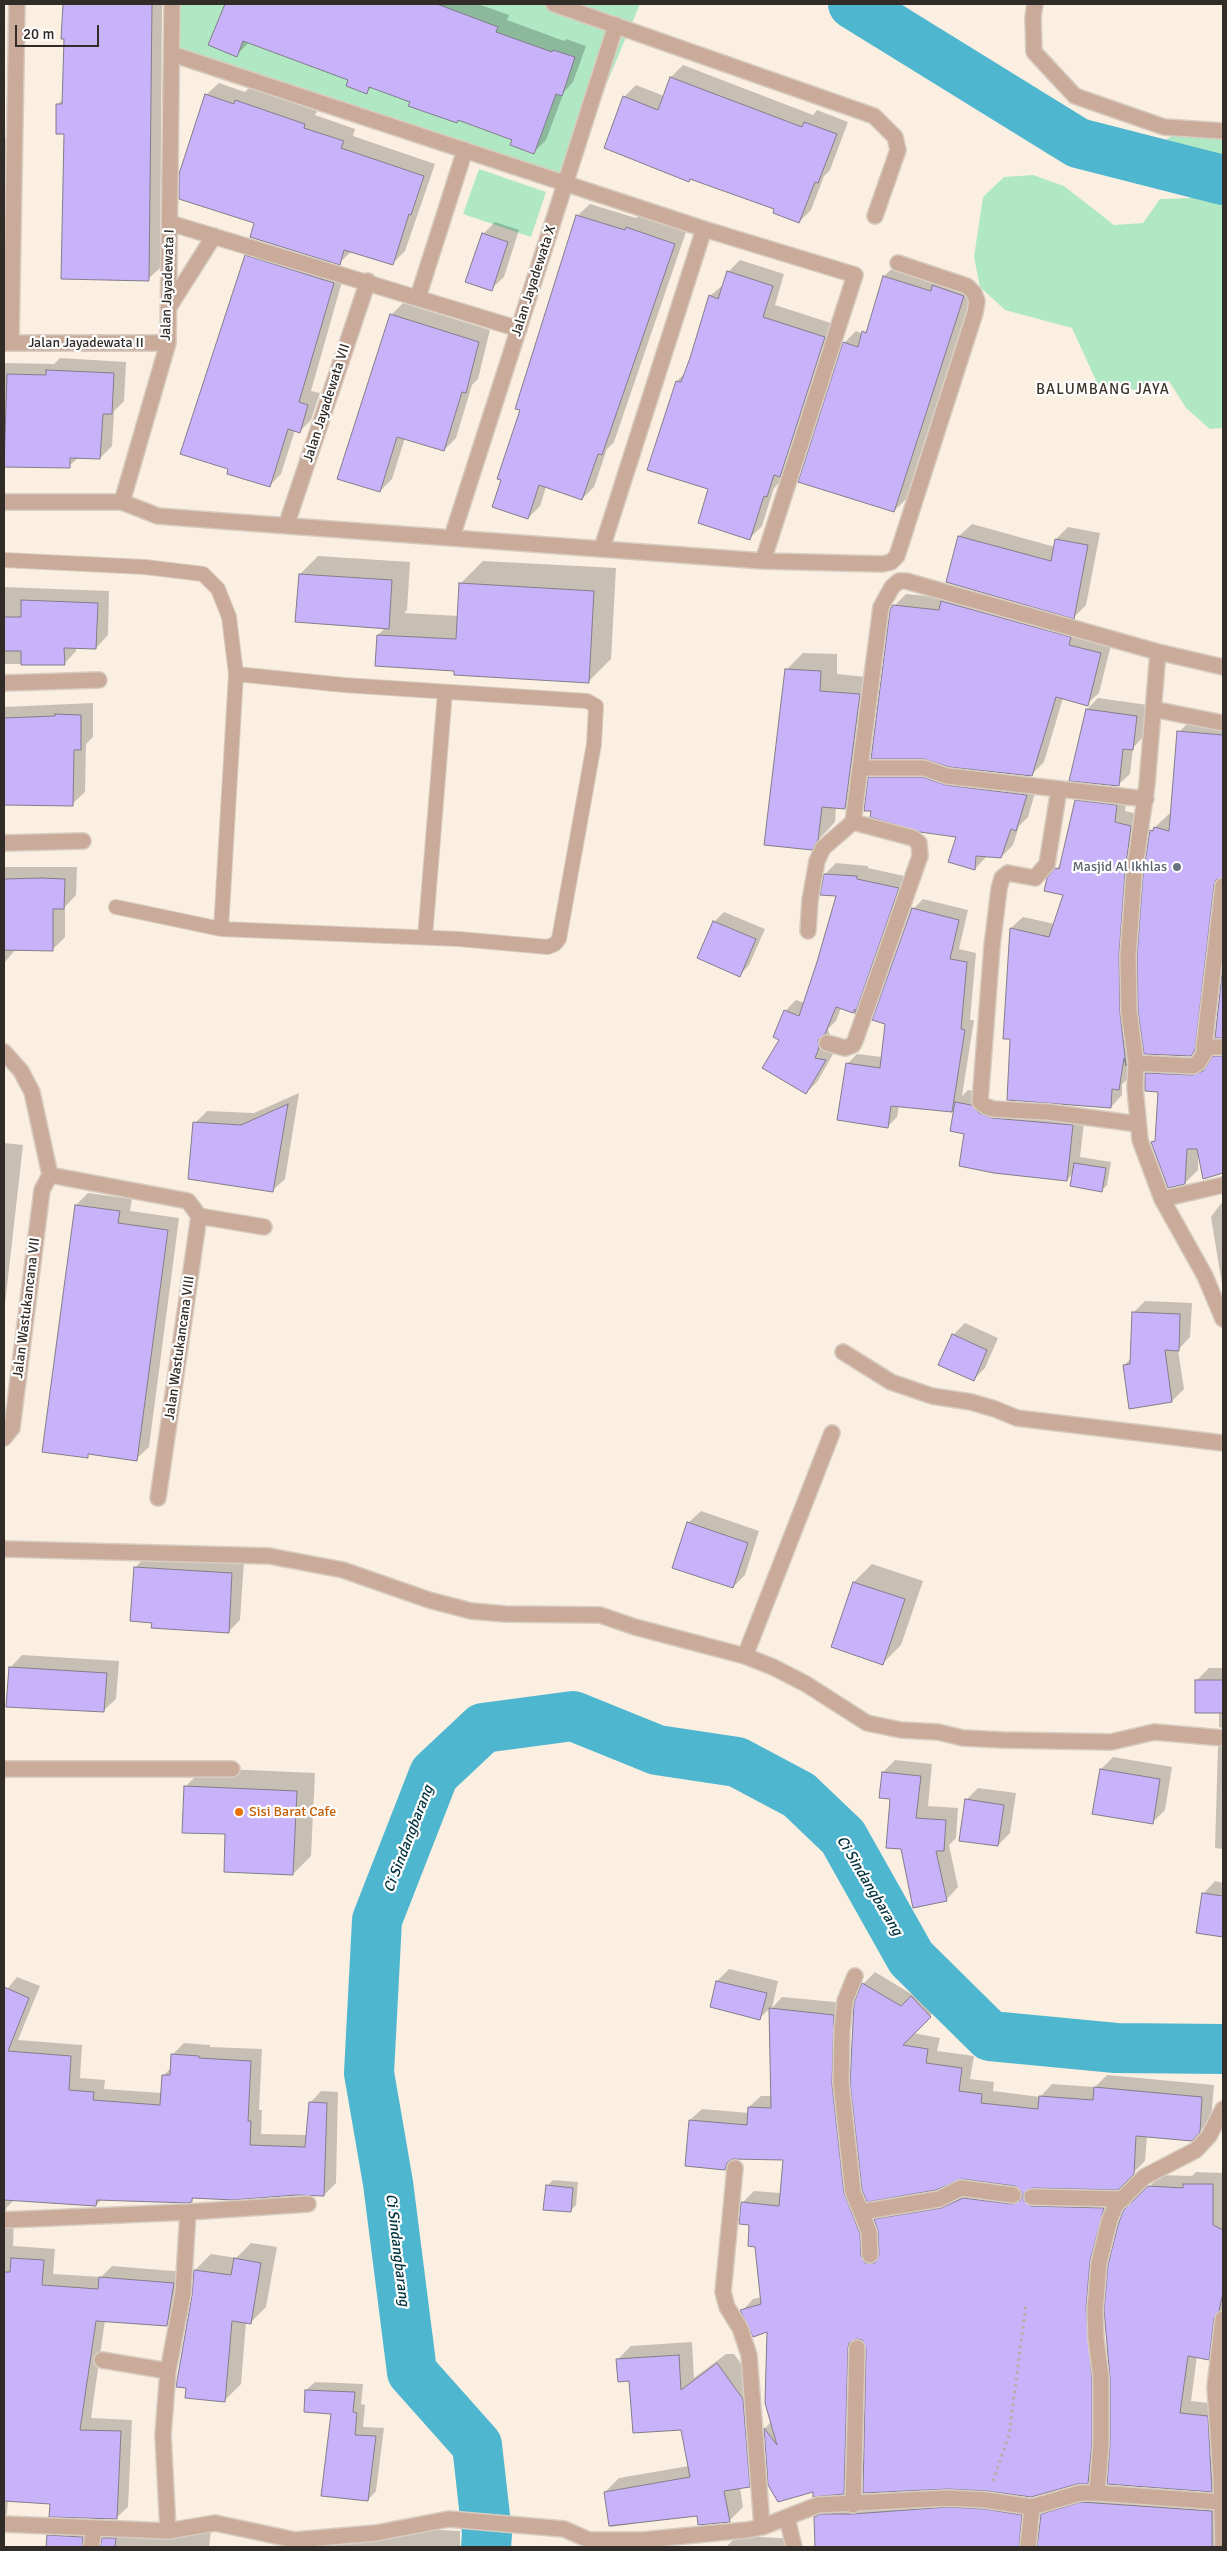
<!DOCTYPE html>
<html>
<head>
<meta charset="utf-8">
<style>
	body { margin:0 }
	#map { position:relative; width:1227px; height:2551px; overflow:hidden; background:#fbefe2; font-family:Signika,sans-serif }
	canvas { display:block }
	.frame { position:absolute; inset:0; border:5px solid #312c28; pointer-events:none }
	.scale { position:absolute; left:15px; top:25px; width:84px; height:22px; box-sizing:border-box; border:2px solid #312c28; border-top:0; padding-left:6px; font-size:15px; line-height:18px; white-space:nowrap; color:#312c28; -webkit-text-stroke:4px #fefefe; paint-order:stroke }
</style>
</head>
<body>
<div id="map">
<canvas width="1227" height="2551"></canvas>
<div class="frame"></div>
<div class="scale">20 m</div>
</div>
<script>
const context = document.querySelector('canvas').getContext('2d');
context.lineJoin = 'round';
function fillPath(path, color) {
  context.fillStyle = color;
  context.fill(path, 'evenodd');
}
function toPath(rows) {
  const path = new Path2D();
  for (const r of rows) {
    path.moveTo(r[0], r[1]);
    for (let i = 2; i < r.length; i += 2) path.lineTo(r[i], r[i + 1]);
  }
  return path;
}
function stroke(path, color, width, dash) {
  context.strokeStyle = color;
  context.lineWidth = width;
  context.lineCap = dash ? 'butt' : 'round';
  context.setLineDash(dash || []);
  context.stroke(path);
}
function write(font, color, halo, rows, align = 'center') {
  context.font = font + ' Signika,sans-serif';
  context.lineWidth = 4.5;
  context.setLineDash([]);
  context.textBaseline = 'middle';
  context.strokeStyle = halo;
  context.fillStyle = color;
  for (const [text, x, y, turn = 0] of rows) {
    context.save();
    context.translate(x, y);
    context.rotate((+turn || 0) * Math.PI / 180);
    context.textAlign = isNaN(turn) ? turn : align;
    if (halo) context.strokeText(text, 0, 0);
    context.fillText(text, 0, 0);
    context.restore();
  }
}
fillPath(toPath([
	[177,4,640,4,563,188,176,62],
	[1223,127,1223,428,1210,429,1186,408,1169,381,1136,390,1098,385,1072,328,1005,310,980,287,974,257,983,197,1004,177,1033,175,1064,186,1114,225,1143,223,1160,199,1190,198,1209,175,1175,170,1157,145,1184,129],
	[479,169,546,192,531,237,463,214]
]), '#b0e8c3');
fillPath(toPath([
	[63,4,162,4,160,268,148,279,65,132,57,105,64,98,66,38,63,38],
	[226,4,478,4,509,15,507,20,564,41,566,39,586,46,573,82,564,92,546,140,534,152,514,140,459,119,456,122,372,87,366,92,349,80,249,42,237,55,210,44],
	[683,65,813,115,817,110,848,122,830,170,824,176,811,210,799,222,776,209,692,178,689,180,624,97,636,85,664,96,671,77],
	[219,83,245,92,249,88,317,111,315,115,355,129,353,136,435,164,405,251,393,263,352,251,339,263,256,222,206,95],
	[4,138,10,138,8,230,4,235],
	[590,204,636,218,639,216,686,232,614,442,607,449,594,487,582,499,546,487,540,506,528,518,522,409,577,216],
	[495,222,519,230,504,277,491,289,483,234],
	[258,244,345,271,311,391,320,393,311,420,299,432,295,430,281,474,269,486,246,256],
	[740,260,784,274,775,305,837,325,792,463,782,473,779,483,774,488,762,526,750,538,710,488,677,381,686,372,710,296,724,284,728,272],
	[896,265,975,284,906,499,894,511,844,343,856,331,863,334,869,327,884,276],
	[403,303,490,330,478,379,472,385,456,438,444,450,405,438,392,479,380,491,391,315],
	[60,358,126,362,124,401,114,411,112,446,100,458,79,457,69,466,4,465,4,363,54,364],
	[972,524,1055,547,1056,539,1068,527,1100,533,1086,605,1074,617,959,536],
	[318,556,410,562,407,610,404,613,459,616,461,583,483,561,616,568,611,659,588,682,456,670,378,635,385,628,300,574],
	[4,587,109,591,108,635,96,648,76,647,76,651,64,664,4,664],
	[906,594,946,598,1112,641,1099,693,1087,704,1063,698,1044,762,1032,774,894,606],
	[803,653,837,654,837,674,876,678,862,791,845,808,836,807,835,822,811,848,786,670],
	[1098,698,1148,705,1143,737,1133,748,1130,774,1118,785,1087,709],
	[93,703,93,737,86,744,85,792,72,804,4,804,4,707],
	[1192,719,1223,722,1223,897,1203,1042,1190,1055,1151,831,1169,814,1172,815,1179,732],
	[882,766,959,774,1038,783,1028,817,1019,826,1013,845,1001,857,987,856,975,869,958,836,869,778],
	[1087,789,1127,794,1125,811,1142,815,1130,1077,1122,1084,1122,1095,1111,1107,1011,1038,1011,928,1023,917,1055,924,1065,894,1056,869,1062,863,1076,801],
	[836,863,868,866,868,868,909,877,865,1001,853,1012,841,1008,836,1021,828,1029,830,1036,825,1048,836,1049,817,1082,806,1093,780,1039,785,1011,796,1000,805,1003,838,895,825,874],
	[4,867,77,867,76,895,65,907,65,937,52,950,16,949,4,963],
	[923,899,968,910,959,949,976,953,970,1020,974,1020,962,1096,968,1090,984,1093,992,1102,1085,1113,1080,1157,1111,1162,1107,1185,1101,1191,1073,1173,1067,1180,966,1133,955,1107,951,1111,899,1106,897,1117,887,1127,847,1064,857,1054,882,1057,913,909],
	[724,912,765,929,749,965,740,975,714,922],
	[1223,975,1223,1037,1216,1036],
	[1223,1048,1223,1172,1204,1178,1198,1154,1198,1170,1185,1183,1152,1143,1157,1138,1159,1091,1146,1073,1159,1060,1211,1062],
	[299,1093,285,1179,272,1191,195,1123,207,1111,254,1113],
	[4,1143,23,1145,4,1313],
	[88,1193,132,1199,130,1211,179,1218,149,1447,136,1459,76,1205],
	[1223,1201,1223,1290,1211,1217],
	[1145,1301,1192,1303,1190,1337,1178,1350,1184,1389,1172,1401,1124,1365,1131,1359,1133,1313],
	[965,1323,998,1338,985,1368,973,1380,953,1335],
	[701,1511,759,1531,745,1575,733,1587,688,1523],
	[146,1556,244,1561,240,1620,228,1632,153,1621,135,1568],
	[872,1564,923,1581,901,1645,883,1663,854,1582],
	[22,1655,119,1661,116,1699,103,1711,10,1668],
	[1209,1668,1223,1668,1223,1728,1219,1727,1219,1712,1196,1681],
	[1223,1743,1223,1849,1215,1848,1218,1747],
	[1113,1757,1172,1767,1165,1810,1152,1823,1094,1813,1101,1769],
	[895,1760,932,1764,928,1806,958,1808,956,1838,949,1845,958,1887,946,1900,891,1798,883,1772],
	[204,1768,315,1773,311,1856,293,1874,227,1833,185,1787],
	[978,1788,1016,1793,1010,1833,998,1845,966,1800],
	[1215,1881,1223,1883,1223,1936,1197,1932,1203,1894],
	[729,1969,778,1981,772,2008,782,1997,846,2003,843,2071,855,2181,873,2248,880,2252,880,2231,875,2220,887,2208,975,2186,1022,2193,1020,2187,855,2004,863,1984,875,1972,913,1995,923,1985,942,2004,913,2033,940,2038,937,2051,974,2056,970,2079,994,2082,993,2091,1040,2097,1052,2084,1095,2087,1107,2075,1214,2085,1211,2119,1204,2127,1191,2139,1147,2136,1145,2161,1118,2188,1035,2186,1035,2189,1044,2195,1115,2197,1101,2248,1100,2470,1088,2482,868,2348,863,2339,859,2338,855,2481,843,2493,769,2485,765,2428,771,2422,768,2331,742,2311,753,2299,762,2297,756,2246,742,2203,754,2191,781,2193,784,2159,736,2158,725,2169,690,2120,702,2109,749,2113,749,2107,761,2096,772,2096,771,2007,760,2018,711,2006,717,1981],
	[17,1977,40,1986,18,2040,82,2045,80,2078,105,2080,104,2089,162,2093,164,2075,172,2067,173,2054,184,2043,210,2045,210,2047,262,2049,259,2110,262,2110,261,2134,307,2135,310,2103,321,2091,338,2092,336,2183,324,2195,195,2197,191,2201,102,2199,96,2205,14,2200,6,2208,8,2214,14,2218,13,2246,55,2249,53,2274,101,2277,112,2266,185,2272,178,2313,167,2325,105,2320,91,2418,132,2420,128,2507,116,2518,51,2503,8,2500,4,2547,4,1993],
	[1196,2172,1223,2173,1223,2320,1220,2347,1208,2358,1197,2356,1191,2401,1219,2404,1223,2479,1212,2491,1108,2483,1124,2212,1161,2175,1192,2176],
	[553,2180,578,2182,576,2205,570,2211,547,2186],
	[251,2243,277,2247,266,2307,250,2323,246,2322,241,2384,225,2400,187,2387,195,2270,211,2254,236,2258],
	[692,2342,694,2378,726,2354,734,2354,755,2383,763,2472,749,2486,740,2487,743,2507,729,2521,698,2515,610,2527,605,2492,619,2478,689,2466,682,2429,631,2380,618,2359,631,2346],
	[315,2382,363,2384,361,2404,365,2405,363,2427,384,2428,376,2491,368,2500,332,2412,306,2390],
	[1094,2491,1223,2499,1223,2547,951,2547,952,2545,815,2517,827,2505,1033,2503,1034,2543,1039,2545,1042,2515,1054,2503],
	[60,2524,93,2538,102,2545,103,2538,115,2527,211,2530,209,2547,47,2547,48,2536],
	[403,2528,460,2531,460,2547,333,2547,345,2535],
	[737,2536,800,2539,800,2547,726,2547]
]), '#0003');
stroke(toPath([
	[853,4,1078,143,1223,180],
	[486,2547,487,2534,477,2445,412,2372,388,2183,369,2073,377,1920,434,1774,483,1728,573,1716,657,1750,737,1762,799,1795,843,1837,911,1958,990,2036,1116,2048,1223,2049]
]), '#4fb6cf', 50);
const building = toPath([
	[63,4,152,4,149,281,61,279,64,134,56,134,56,104,62,104,64,39,61,39,63,4],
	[225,4,437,4,498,27,496,32,552,52,553,50,575,57,562,96,556,94,534,154,510,145,512,140,458,120,457,123,408,106,410,102,369,87,367,94,346,86,348,80,243,41,237,57,208,45,225,4],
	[670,77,802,127,804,122,837,134,818,183,815,182,799,223,773,213,774,209,690,179,689,182,604,148,623,96,658,110,670,77],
	[205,94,234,104,235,100,305,124,304,128,344,141,341,148,424,176,411,215,409,214,393,265,344,250,340,265,250,237,254,223,179,199,179,174,205,94],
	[576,215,625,230,626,227,675,244,602,455,598,454,582,500,539,485,528,519,492,507,501,480,497,479,520,410,515,409,576,215],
	[482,233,508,242,492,291,465,282,482,233],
	[245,255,334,283,299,402,308,405,300,433,288,429,270,487,227,474,228,469,180,454,245,255],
	[727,271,773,286,763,317,825,337,780,477,774,475,767,497,764,496,750,540,698,523,708,489,647,470,676,381,681,382,690,358,709,295,718,299,727,271],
	[883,276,931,291,932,285,964,296,894,512,798,482,843,342,858,347,862,331,866,333,883,276],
	[390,314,479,342,466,393,462,392,444,451,397,437,380,492,337,479,390,314],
	[46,370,114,373,112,414,103,414,100,459,70,458,70,468,4,467,7,374,46,375,46,370],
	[958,536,1051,561,1055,539,1088,545,1074,619,946,582,958,536],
	[299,574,392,580,389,629,295,622,299,574],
	[459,583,594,591,589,683,454,675,454,671,375,666,377,635,456,639,459,583],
	[21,600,98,603,96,649,64,648,65,665,21,665,21,651,4,651,4,617,21,617,21,600],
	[941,601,1071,637,1069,645,1101,653,1088,706,1056,697,1032,776,949,767,924,759,871,759,890,610,893,605,939,610,941,601],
	[785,669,821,671,820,691,860,694,845,809,822,807,818,840,812,850,764,845,785,669],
	[1086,709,1137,716,1133,750,1123,749,1119,786,1069,781,1086,709],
	[55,714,81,715,81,750,74,750,73,806,4,805,4,718,55,716,55,714],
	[1177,731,1223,735,1223,877,1216,880,1214,885,1195,1050,1191,1056,1144,1054,1138,1011,1137,956,1143,875,1150,830,1153,831,1154,827,1169,831,1177,731],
	[868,777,922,777,946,785,1027,795,1016,831,1011,829,1001,858,976,856,975,870,948,862,956,837,920,832,870,817,871,811,864,811,868,777],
	[1075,800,1117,805,1115,822,1131,826,1125,873,1119,956,1120,1012,1126,1066,1124,1058,1119,1090,1112,1089,1111,1108,1007,1100,1010,1039,1003,1039,1010,928,1049,937,1063,895,1044,891,1047,878,1055,868,1059,869,1075,800],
	[824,874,857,876,857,879,899,888,855,1014,855,1009,853,1013,836,1007,825,1034,818,1040,819,1048,815,1058,826,1060,806,1094,762,1068,779,1040,773,1037,784,1010,799,1016,817,962,836,896,820,895,824,874],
	[41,878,65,879,64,909,53,909,53,951,4,950,4,879,41,878],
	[912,908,959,920,950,959,967,962,961,1029,965,1030,952,1112,891,1106,888,1128,837,1120,846,1063,880,1068,885,1024,872,1020,912,908],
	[713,921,756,939,740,977,697,958,713,921],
	[1223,964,1223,1038,1215,1038,1223,964],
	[1213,1056,1223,1056,1223,1173,1203,1179,1197,1149,1187,1149,1185,1184,1168,1188,1151,1142,1155,1141,1158,1092,1145,1091,1145,1073,1193,1075,1203,1071,1213,1056],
	[955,1102,971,1105,979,1113,992,1118,1073,1125,1067,1181,994,1173,959,1166,964,1134,950,1131,955,1102],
	[288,1104,273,1192,188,1179,193,1122,241,1125,288,1104],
	[1074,1163,1106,1168,1102,1192,1070,1186,1074,1163],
	[75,1205,120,1211,118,1223,168,1230,137,1461,88,1454,88,1458,42,1452,75,1205],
	[1132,1312,1180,1314,1179,1351,1165,1350,1172,1402,1129,1409,1123,1365,1130,1364,1132,1312],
	[952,1334,987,1350,974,1381,938,1365,952,1334],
	[687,1522,748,1543,733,1588,672,1568,687,1522],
	[134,1567,232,1573,229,1633,151,1628,152,1623,130,1621,134,1567],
	[853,1582,905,1599,883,1665,831,1647,853,1582],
	[9,1667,107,1673,104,1712,6,1707,9,1667],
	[1195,1680,1223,1680,1223,1713,1195,1713,1195,1680],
	[1100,1769,1160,1779,1153,1824,1092,1814,1100,1769],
	[882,1772,921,1776,916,1818,946,1820,944,1851,936,1851,947,1901,913,1908,901,1849,886,1848,890,1799,879,1798,882,1772],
	[184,1786,297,1791,293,1875,224,1872,225,1834,182,1833,184,1786],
	[965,1799,1004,1805,998,1846,959,1841,965,1799],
	[1202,1893,1223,1896,1223,1937,1196,1933,1202,1893],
	[716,1981,767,1993,760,2020,710,2007,716,1981],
	[862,1983,901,2006,911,1996,931,2017,903,2045,928,2049,926,2063,962,2068,959,2091,982,2094,981,2103,1038,2109,1039,2096,1093,2100,1094,2087,1202,2097,1200,2132,1192,2141,1136,2136,1134,2174,1118,2190,1032,2188,1024,2193,1024,2201,1031,2206,1104,2208,1090,2261,1086,2309,1092,2379,1092,2443,1088,2484,1077,2484,1031,2497,987,2491,948,2489,863,2493,866,2348,862,2340,857,2339,849,2343,848,2348,844,2494,813,2497,813,2492,778,2502,768,2485,764,2428,777,2445,765,2403,767,2332,753,2337,740,2310,761,2304,755,2247,748,2246,749,2225,739,2224,741,2202,779,2206,783,2160,732,2159,727,2163,725,2170,685,2166,689,2120,747,2125,748,2107,771,2108,769,2008,834,2015,832,2084,844,2193,860,2234,861,2256,865,2263,875,2263,879,2255,878,2231,874,2219,941,2208,963,2198,1012,2204,1020,2201,1022,2197,1021,2191,1015,2186,962,2179,936,2190,867,2202,862,2190,850,2083,854,2003,862,1983],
	[4,1987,29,1998,8,2051,71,2056,69,2090,94,2092,93,2100,160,2105,162,2075,170,2075,171,2054,199,2056,199,2058,251,2061,248,2121,251,2121,250,2145,305,2147,309,2102,327,2103,324,2196,296,2195,233,2200,192,2198,192,2202,187,2203,97,2200,96,2206,4,2200,4,1987],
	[1183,2184,1213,2184,1213,2225,1223,2230,1223,2292,1219,2311,1214,2318,1209,2360,1188,2356,1180,2413,1208,2416,1212,2492,1107,2484,1110,2443,1110,2378,1104,2310,1108,2265,1118,2225,1123,2211,1148,2186,1183,2188,1183,2184],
	[546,2185,573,2188,571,2212,543,2210,546,2185],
	[11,2258,44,2260,42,2285,98,2289,99,2277,174,2283,167,2326,96,2321,80,2430,121,2431,117,2519,49,2517,50,2504,4,2501,4,2272,10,2272,11,2258],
	[234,2258,261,2263,251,2324,232,2321,225,2402,185,2398,186,2388,176,2387,192,2295,194,2270,231,2275,234,2258],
	[679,2355,681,2390,717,2363,743,2399,750,2487,724,2491,730,2522,698,2525,697,2516,609,2526,604,2492,690,2477,681,2430,633,2433,629,2381,618,2382,616,2359,679,2355],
	[305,2390,355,2392,353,2412,357,2413,355,2435,376,2436,368,2501,321,2496,331,2414,304,2412,305,2390],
	[1081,2502,1212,2511,1212,2547,1037,2547,1041,2514,1081,2502],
	[948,2507,985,2509,1022,2515,1019,2547,815,2547,814,2517,820,2514,853,2514,948,2507],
	[47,2535,83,2537,82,2547,46,2547,47,2535],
	[102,2538,116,2538,115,2547,100,2547,102,2538]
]);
fillPath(building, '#c8b2f9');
stroke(building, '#817d8b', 1);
const lane = toPath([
	[4,560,145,567,203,574,218,589,229,617,236,674,221,929,459,939,548,947,555,944,559,939,594,744,596,706,587,701,344,685,236,674],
	[116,907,221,929],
	[425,937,445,692]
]);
const street = toPath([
	[554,4,874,116,895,137,898,150,875,216],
	[1035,4,1033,17,1034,52,1075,96,1164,127,1223,131],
	[172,54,704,229,855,275,763,561],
	[170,223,519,329],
	[418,297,465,150],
	[169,307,214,236],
	[4,343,168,343],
	[11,343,17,4],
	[4,502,122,502,158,516,222,521,763,561,882,564,891,562,897,556,975,313,977,301,974,293,967,286,898,263],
	[122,502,168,343,172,4],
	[286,526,368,281],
	[452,537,616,25],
	[602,548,704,229],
	[1223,667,1158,652,1147,784,1134,874,1128,956,1129,1012,1136,1063,1135,1088,1140,1140,1162,1199,1205,1276,1223,1319],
	[4,683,99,680],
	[1153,709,1223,723],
	[861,768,924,768,947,776,1146,799],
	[1059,789,1047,864,1035,878,1008,873,1002,878,999,889,992,946,980,1102,985,1106,993,1109,1048,1112,1138,1124],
	[4,843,83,841],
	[1223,886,1204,1047,1223,1047],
	[808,931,810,900,817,861,823,848,853,822],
	[827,1043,845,1048,853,1045,855,1041,920,856,919,843,913,838,853,822,881,607,892,587,899,581,906,581,1158,652],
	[4,1052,21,1071,32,1092,50,1175],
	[1136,1063,1193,1066,1198,1063,1208,1047],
	[50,1175,188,1201,199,1216,158,1498],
	[1162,1199,1223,1185],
	[199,1216,264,1227],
	[843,1352,891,1382,932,1396,971,1402,995,1409,1017,1418,1223,1443],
	[4,1438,12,1428,42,1190,50,1175],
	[4,1549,269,1556,343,1570,429,1600,471,1611,505,1614,600,1615,635,1627,745,1656,773,1667,806,1684,867,1723,901,1730,938,1732,963,1738,1003,1740,1111,1742,1154,1732,1223,1738],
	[745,1656,832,1433],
	[4,1769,232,1769],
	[855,1976,845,2001,842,2031,841,2083,853,2192,869,2232,870,2255],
	[735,2168,723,2292,727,2307,740,2328,749,2355,762,2527],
	[1032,2197,1123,2199],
	[188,2212,308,2204],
	[861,2212,939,2199,961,2188,1013,2195],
	[4,2220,188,2212,183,2293,168,2371,163,2435,168,2531],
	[102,2360,168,2371],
	[1097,2493,1101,2443,1101,2378,1096,2339,1095,2310,1099,2263,1109,2222,1115,2206,1144,2177,1196,2150,1209,2136,1223,2109],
	[853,2505,857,2348],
	[787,2518,794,2547],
	[4,2524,168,2531,215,2523,295,2540,376,2533,449,2519,564,2529,589,2540,642,2540,747,2530,762,2527,818,2505,948,2498,986,2500,1032,2507,1080,2493,1097,2493,1221,2502],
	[91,2547,94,2529],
	[1028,2547,1032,2507],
	[1223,2547,1221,2476,1215,2387,1223,2319]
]);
stroke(lane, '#d7ccc1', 16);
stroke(street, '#d7ccc1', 18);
stroke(toPath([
	[993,2481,1009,2435,1026,2304]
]), '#b8aea4', 3, [2.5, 4]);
stroke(lane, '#caaa98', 14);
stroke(street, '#caaa98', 15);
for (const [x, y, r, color] of [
	[1177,867,5,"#6b7280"],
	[239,1812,5,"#e8710a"]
]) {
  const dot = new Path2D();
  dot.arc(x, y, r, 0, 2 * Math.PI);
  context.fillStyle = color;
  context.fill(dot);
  stroke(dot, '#fefefe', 2);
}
write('14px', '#312c28', '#fefefe', [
	["Jalan Jayadewata X",534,281,-72],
	["Jalan Jayadewata I",168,285,-88],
	["Jalan Jayadewata II",86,343],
	["Jalan Jayadewata VII",327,403,-72],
	["Jalan Wastukancana VII",27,1308,-83],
	["Jalan Wastukancana VIII",180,1348,-82]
]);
write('14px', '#5b616d', '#fefefe', [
	["Masjid Al Ikhlas",1167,867]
], 'right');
write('14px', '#c56008', '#fefefe', [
	["Sisi Barat Cafe",249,1812]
], 'left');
context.letterSpacing = '1px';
write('15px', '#3c3228', '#fefefe', [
	["BALUMBANG JAYA",1103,390]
]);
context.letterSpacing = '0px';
write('italic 15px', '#00333e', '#fefefe', [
	["Ci Sindangbarang",409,1839,-69],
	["Ci Sindangbarang",869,1886,59],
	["Ci Sindangbarang",397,2250,83]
]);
</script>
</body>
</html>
